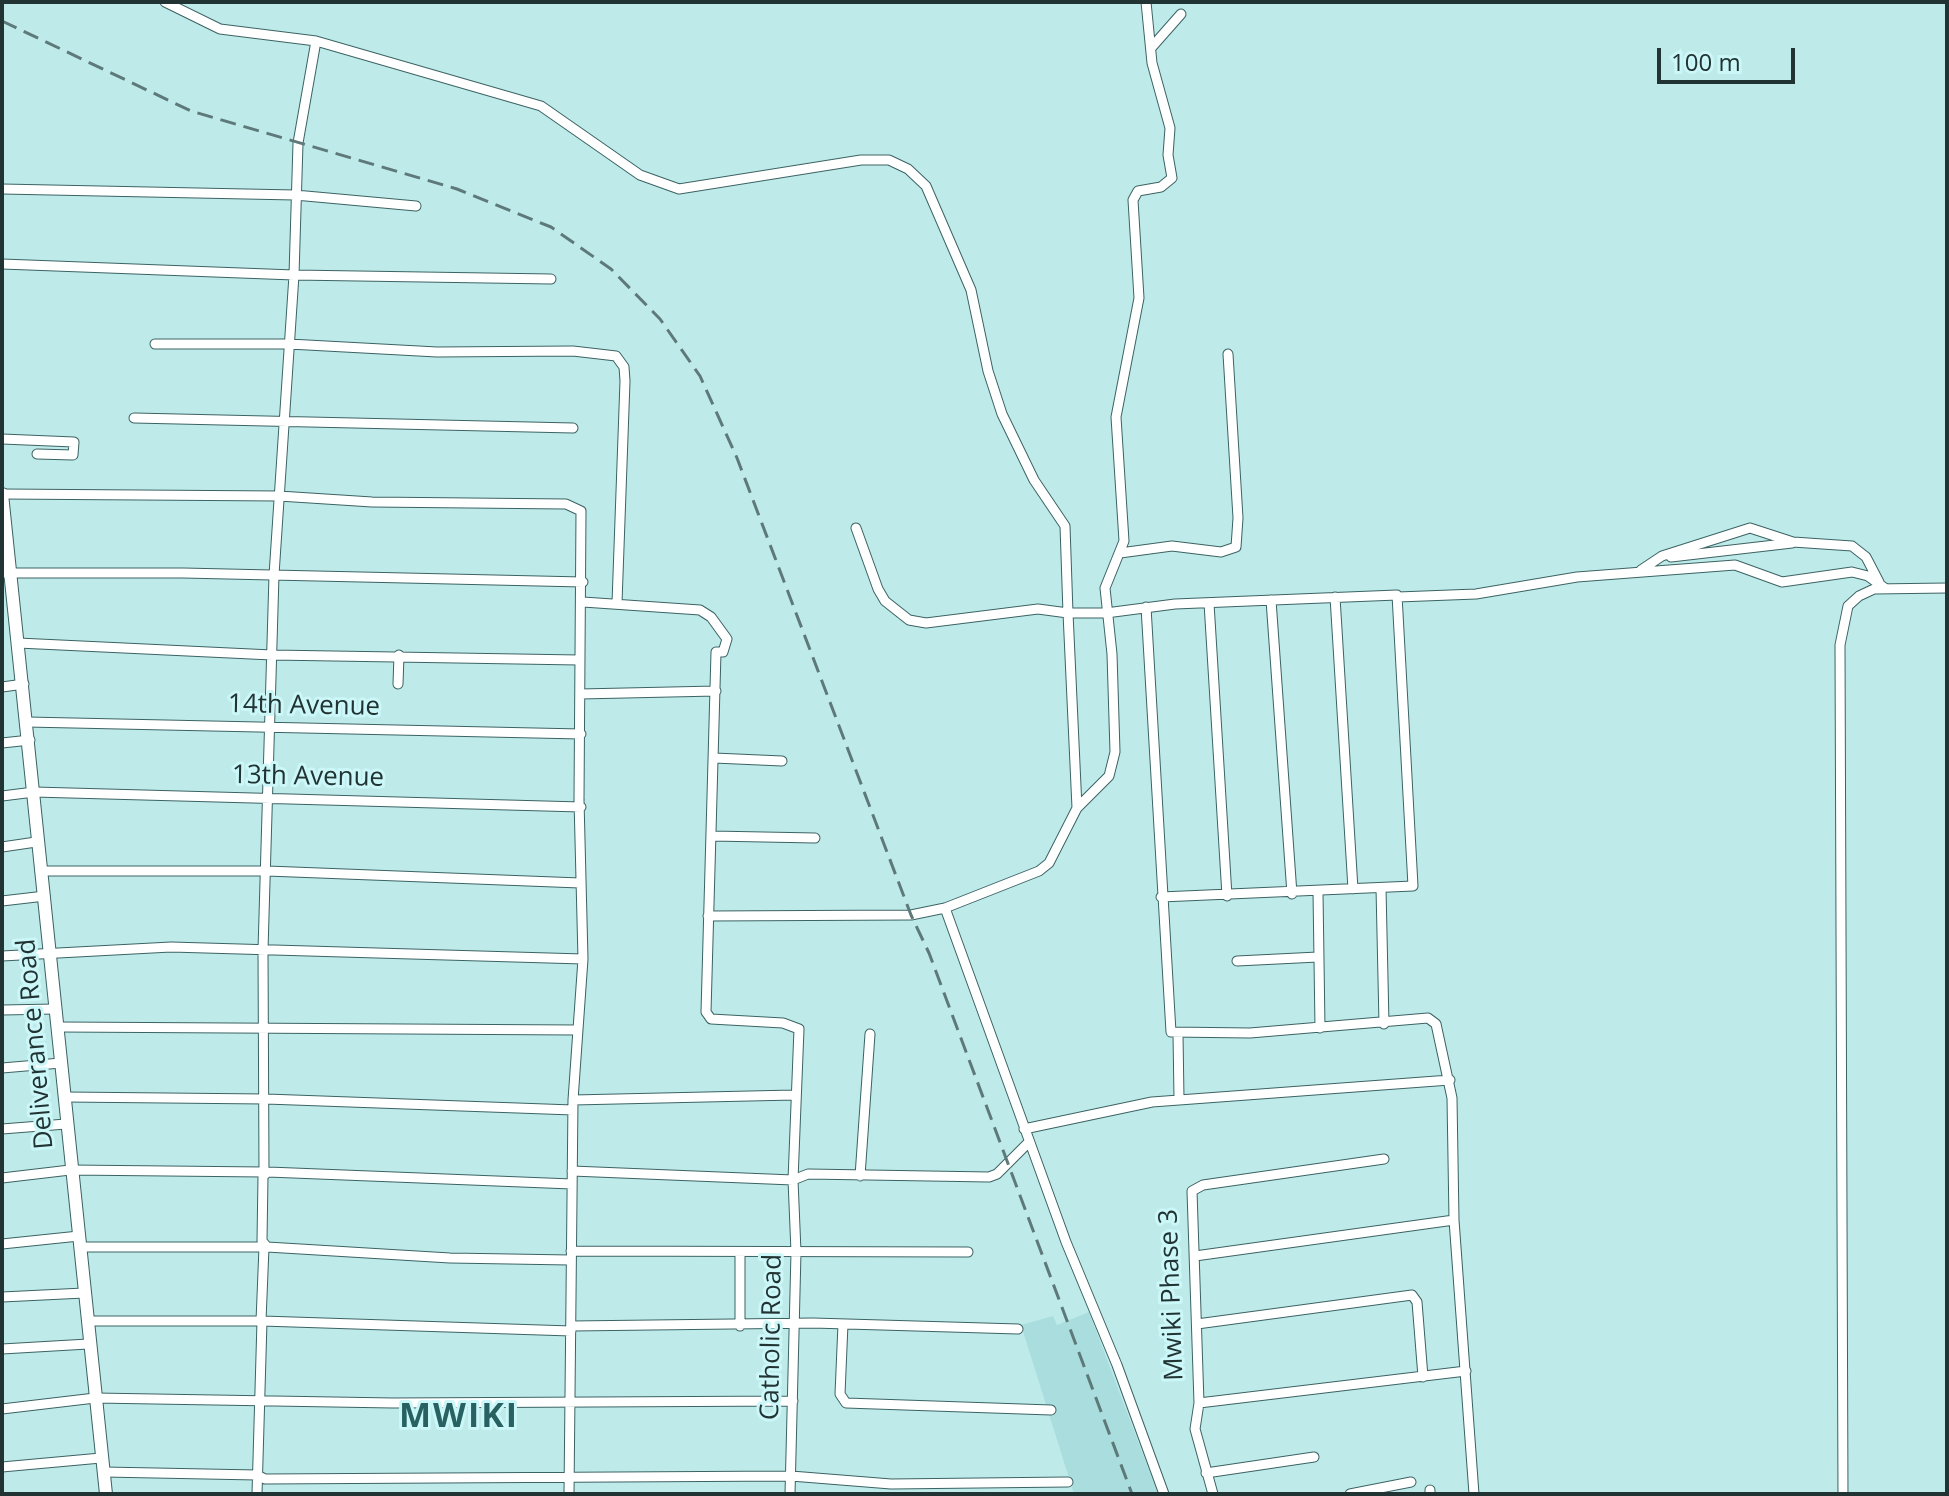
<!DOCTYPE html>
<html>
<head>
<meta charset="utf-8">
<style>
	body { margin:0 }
	#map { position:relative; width:1949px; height:1496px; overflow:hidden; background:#bfeaea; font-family:"Open Sans",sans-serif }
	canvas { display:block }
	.frame { position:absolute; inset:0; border:4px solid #233; pointer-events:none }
	.scale { position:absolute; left:1657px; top:48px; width:138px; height:36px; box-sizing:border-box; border:4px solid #233; border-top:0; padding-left:10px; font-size:24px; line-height:28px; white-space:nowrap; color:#233; -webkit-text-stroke:6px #ccf7f8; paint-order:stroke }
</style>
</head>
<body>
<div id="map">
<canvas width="1949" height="1496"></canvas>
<div class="frame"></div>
<div class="scale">100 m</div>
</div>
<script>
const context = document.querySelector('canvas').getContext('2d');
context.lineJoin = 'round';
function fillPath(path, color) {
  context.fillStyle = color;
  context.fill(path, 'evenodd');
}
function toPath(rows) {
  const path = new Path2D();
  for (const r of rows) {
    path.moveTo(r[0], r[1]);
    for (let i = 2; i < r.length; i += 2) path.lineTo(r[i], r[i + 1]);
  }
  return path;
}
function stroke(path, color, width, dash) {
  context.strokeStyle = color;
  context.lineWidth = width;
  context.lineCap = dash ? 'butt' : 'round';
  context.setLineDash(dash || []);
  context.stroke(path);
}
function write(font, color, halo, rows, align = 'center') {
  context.font = font + ' "Open Sans",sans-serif';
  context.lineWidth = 6;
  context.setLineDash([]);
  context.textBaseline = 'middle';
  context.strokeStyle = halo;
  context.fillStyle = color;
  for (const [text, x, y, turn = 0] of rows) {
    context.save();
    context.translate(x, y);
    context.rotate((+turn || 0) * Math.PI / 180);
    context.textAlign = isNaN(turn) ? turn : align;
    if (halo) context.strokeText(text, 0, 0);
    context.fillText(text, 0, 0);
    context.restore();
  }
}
fillPath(toPath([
	[1089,1312,1158,1494,1074,1494,1021,1325,1053,1316,1057,1325]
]), '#aadede');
const minor = toPath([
	[165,2,220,29,316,41,541,106,640,175,679,189,861,160,889,160,908,169,926,186,971,290,988,371,1002,414,1034,480,1065,526,1068,613,1106,613,1175,604,1397,595,1413,886,1161,897],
	[1151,48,1181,14],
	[2,189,295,195,416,206],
	[2,264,294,275,551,279],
	[155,344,289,344,437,352,573,351,616,356,624,367,625,381,617,603],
	[134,418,573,428],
	[2,439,74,442,73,455,37,454],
	[2,494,279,496,372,502,566,504,581,511,579,800,583,959,573,1100,569,1494],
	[856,528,878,589,885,601,909,620,926,623,1038,609,1068,613,1077,808],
	[1120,553,1172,546,1221,552,1236,547,1238,518,1228,354],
	[1671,557,1792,543],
	[1641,570,1662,556,1750,528,1793,542,1852,546,1866,557,1879,582],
	[2,573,183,573,583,582],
	[1335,597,1353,889],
	[1398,597,1476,594,1577,577,1735,565,1782,582,1852,572,1868,576,1886,589],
	[1271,600,1292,894],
	[583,602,700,610,711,617,727,639,723,652,716,652,706,1012,711,1019,783,1023,799,1029,793,1180,796,1252,790,1494],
	[1209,603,1227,896],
	[1146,607,1171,1032,1250,1033,1428,1018,1436,1024,1452,1098,1454,1220,1474,1494],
	[18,643,272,655,579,660],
	[398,684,399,655],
	[2,687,24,684],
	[580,694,716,691],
	[27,722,581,734],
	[2,743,30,740],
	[714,758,782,761],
	[2,796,34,792,581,807],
	[712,836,815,838],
	[2,847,36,842],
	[40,871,267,871,580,883],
	[1381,888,1384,1024],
	[1318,892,1320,1028],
	[2,901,45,896],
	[945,908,1066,1242,1117,1365,1164,1494],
	[708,916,911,915,945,908,1039,871,1049,863,1077,808,1109,776,1115,752,1112,654,1105,588,1124,541,1116,417,1139,298,1133,200,1138,191,1161,187,1172,178,1168,155,1170,128,1152,63,1146,2],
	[2,956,171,947,583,959],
	[1237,961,1318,957],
	[2,1010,55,1009],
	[59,1027,577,1030],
	[1178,1034,1179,1099],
	[2,1068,61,1063],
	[65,1097,266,1099,573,1110],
	[573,1100,794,1095],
	[2,1129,66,1124],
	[1024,1129,1152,1102,1450,1080],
	[572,1171,793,1180,808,1174,989,1177,997,1174,1029,1142],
	[860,1176,870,1034],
	[2,1178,70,1170,264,1172,263,950,274,575,294,275,298,143,316,41],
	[2,1244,79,1236],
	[80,1247,264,1247,261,1321,87,1321],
	[571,1251,968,1252],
	[1195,1256,1454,1220],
	[570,1260,450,1258,267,1247,262,1241,263,1176,268,1172,572,1184],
	[2,1297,84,1293],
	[843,1324,840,1394,846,1403,1051,1410],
	[1197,1324,1412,1295,1417,1302,1423,1377],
	[572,1326,813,1323,1018,1329],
	[740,1326,740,1252],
	[2,1349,88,1344],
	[1199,1403,1466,1371],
	[2,1409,95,1398,393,1403,793,1401],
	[2,1467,101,1458],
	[104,1472,257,1475,265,1479,791,1476,891,1484,1068,1482],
	[1206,1473,1314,1457],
	[1430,1490,1430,1494],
	[257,1494,262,1321,571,1331],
	[1213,1494,1195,1429,1199,1403,1192,1191,1203,1185,1384,1159],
	[1350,1494,1411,1482],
	[1843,1494,1840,645,1848,606,1859,596,1874,589,1947,588]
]);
const tertiary = toPath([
	[2,494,106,1494]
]);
stroke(minor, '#3c6363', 11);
stroke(tertiary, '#3c6363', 14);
stroke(minor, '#fff', 9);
stroke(tertiary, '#fff', 12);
stroke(toPath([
	[2,21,191,111,457,189,551,227,611,269,660,319,700,376,737,458,911,915,929,953,1132,1494]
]), '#5e7979', 3, [16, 8]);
write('26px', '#233', '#ccf7f8', [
	["14th Avenue",304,706,1],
	["13th Avenue",308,777,1],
	["Deliverance Road",36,1044,-95],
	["Mwiki Phase 3",1172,1295,-92],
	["Catholic Road",772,1337,-89]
]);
context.letterSpacing = '2px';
write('bold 34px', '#276162', '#ccf7f8', [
	["MWIKI",459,1417]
]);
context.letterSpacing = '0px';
</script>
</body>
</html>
